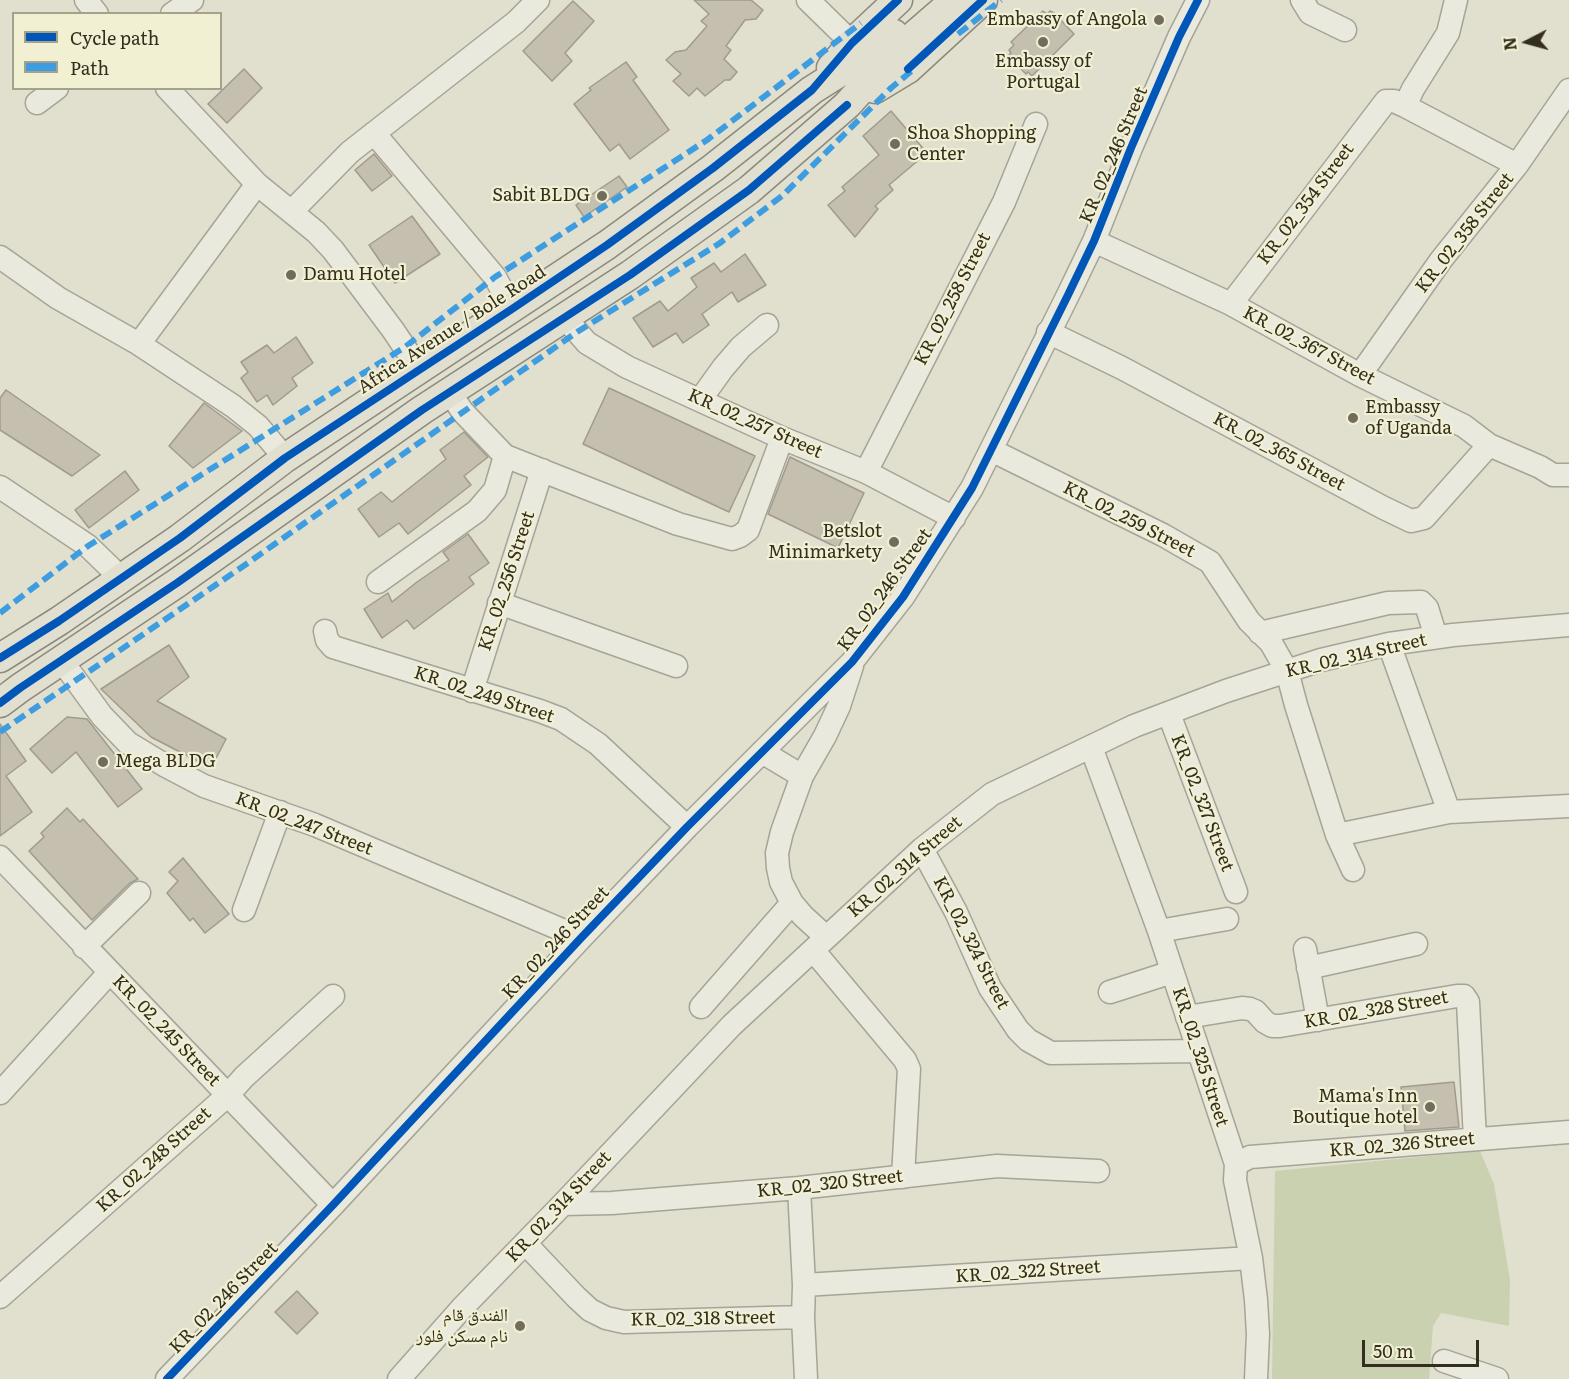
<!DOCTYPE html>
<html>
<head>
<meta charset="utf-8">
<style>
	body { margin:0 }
	#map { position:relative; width:1569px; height:1379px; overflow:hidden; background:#e1dfcd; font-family:Literata,serif }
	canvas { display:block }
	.legend { position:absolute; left:12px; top:12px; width:210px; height:78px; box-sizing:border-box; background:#f1f0d3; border:2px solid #a5a28b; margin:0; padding:8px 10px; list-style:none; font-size:18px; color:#342e1f }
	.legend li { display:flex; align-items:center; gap:12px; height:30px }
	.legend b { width:30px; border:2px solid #a5a28b }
	.north { position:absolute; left:1497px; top:12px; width:60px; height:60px; -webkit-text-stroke:4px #f1f0d3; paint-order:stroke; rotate:264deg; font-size:16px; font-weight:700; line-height:24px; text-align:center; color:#342e1f }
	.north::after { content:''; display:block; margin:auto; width:21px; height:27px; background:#342e1f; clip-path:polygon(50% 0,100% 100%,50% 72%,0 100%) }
	.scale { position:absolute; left:1362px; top:1340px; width:117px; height:27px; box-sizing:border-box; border:3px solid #342e1f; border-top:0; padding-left:8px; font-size:18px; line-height:21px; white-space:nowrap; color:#342e1f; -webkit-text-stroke:4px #f1f0d3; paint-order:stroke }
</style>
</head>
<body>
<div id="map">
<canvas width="1569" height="1379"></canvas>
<ul class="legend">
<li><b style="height:8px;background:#0057b8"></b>Cycle path</li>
<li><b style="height:8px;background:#3e9de0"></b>Path</li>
</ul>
<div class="north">N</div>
<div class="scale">50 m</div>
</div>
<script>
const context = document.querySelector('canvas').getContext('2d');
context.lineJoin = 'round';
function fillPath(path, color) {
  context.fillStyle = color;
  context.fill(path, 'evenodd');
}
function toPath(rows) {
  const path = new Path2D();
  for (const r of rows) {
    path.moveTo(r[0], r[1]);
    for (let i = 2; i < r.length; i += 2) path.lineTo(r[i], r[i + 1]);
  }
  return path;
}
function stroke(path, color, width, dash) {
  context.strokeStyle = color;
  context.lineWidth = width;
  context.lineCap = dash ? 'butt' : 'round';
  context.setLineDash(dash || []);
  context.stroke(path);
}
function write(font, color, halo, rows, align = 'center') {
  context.font = font + ' Literata,"Noto Naskh Arabic",serif';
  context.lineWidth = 4.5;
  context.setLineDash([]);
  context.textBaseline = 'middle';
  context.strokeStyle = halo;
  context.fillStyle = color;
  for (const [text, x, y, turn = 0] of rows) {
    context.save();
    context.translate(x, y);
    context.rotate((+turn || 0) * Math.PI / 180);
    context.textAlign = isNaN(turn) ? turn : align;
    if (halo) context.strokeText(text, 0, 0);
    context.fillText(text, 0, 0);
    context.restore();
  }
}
fillPath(toPath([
	[1480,1151,1494,1184,1510,1280,1509,1326,1441,1313,1433,1326,1429,1379,1272,1379,1275,1171]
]), '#cad1b1');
const building = toPath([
	[694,0,751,0,763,10,756,19,745,20,726,46,731,50,724,59,737,72,730,80,725,80,705,96,697,88,689,96,673,81,681,74,666,60,675,52,686,50,707,26,701,21,709,14,694,0],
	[573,1,594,21,565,53,572,61,552,81,523,51,573,1],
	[1043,11,1047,14,1050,11,1054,13,1074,34,1032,76,1028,72,1026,74,1008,56,1011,53,1009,50,1014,45,1011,42,1043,11],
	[626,62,637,77,633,80,669,130,630,159,619,144,610,151,574,104,591,90,589,88,626,62],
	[244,69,262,88,227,123,208,104,244,69],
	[891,111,927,153,889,185,893,190,875,206,878,209,855,237,828,205,845,191,842,187,879,155,863,136,891,111],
	[374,154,392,176,372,191,355,170,374,154],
	[619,176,627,187,584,217,576,205,619,176],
	[412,216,440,254,395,283,369,245,412,216],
	[745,254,766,285,738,302,732,292,702,314,709,325,683,343,676,333,653,347,633,318,660,301,668,311,697,287,691,278,714,263,721,272,745,254],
	[296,337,313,363,292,378,297,386,273,405,267,395,257,402,241,378,248,372,241,362,267,345,274,353,296,337],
	[609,388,755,456,729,512,583,444,609,388],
	[6,390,100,455,72,476,0,430,0,398,6,390],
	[204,403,242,431,193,468,169,446,204,403],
	[464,432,488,457,464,476,471,485,408,534,399,523,379,537,358,509,381,492,392,502,446,459,440,450,464,432],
	[790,457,864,493,838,548,768,514,790,457],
	[125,471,139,490,89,528,75,510,125,471],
	[468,534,489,563,469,577,474,584,414,629,407,620,382,638,364,609,388,593,392,602,417,582,449,560,443,552,468,534],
	[169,645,189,677,157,701,226,739,211,768,151,737,101,689,169,645],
	[67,717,87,719,142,789,118,807,76,752,52,773,30,749,67,717],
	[0,724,26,761,6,776,32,812,0,836,0,724],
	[67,808,80,822,83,819,138,879,130,883,92,920,29,851,44,837,41,833,67,808],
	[183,858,229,914,205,933,193,918,190,921,167,893,178,881,169,872,183,858],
	[1454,1082,1459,1127,1405,1131,1401,1087,1454,1082],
	[297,1291,318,1313,297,1334,275,1312,297,1291]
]);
fillPath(building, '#c4bfae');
stroke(building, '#a09b8d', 1.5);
const minor = toPath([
	[86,0,97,14],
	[808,0,852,43],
	[1302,0,1310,13,1345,30],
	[172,14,192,0],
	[167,88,257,184,316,232,333,250,393,330,419,369],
	[37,103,57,88],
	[1405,106,1413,89,1448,33,1456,0],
	[374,133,495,277,512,309],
	[292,211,350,152,516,22,538,0],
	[1094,241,1231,304,1360,375,1464,426,1489,445,1540,467,1553,475,1569,475],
	[0,257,58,298,139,344,233,406,258,426,285,458],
	[1231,304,1386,101,1394,101,1405,106,1517,165],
	[565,318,587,343,627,367,782,438,866,472,954,518],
	[1048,332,1122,368,1382,507,1411,521,1424,518,1489,445],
	[139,344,257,184],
	[1360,375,1441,260,1517,165,1569,90],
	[450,392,462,411,505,456,678,524,732,539,740,536,748,530,782,438],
	[700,400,723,368,741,347,767,325],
	[991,450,1163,535,1210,562,1249,621,1271,643,1287,671,1296,705,1337,835,1353,870],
	[866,472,1004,202,1036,124],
	[0,487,88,546,121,578],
	[378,582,477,511,495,490,505,456],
	[499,603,676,666],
	[325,631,327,640,333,647,540,711,561,719,598,744,687,827],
	[1260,633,1388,603,1421,602,1427,608,1436,637],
	[1389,644,1449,812],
	[62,661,102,716,128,743,166,766,204,786,315,825,581,938],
	[472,691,542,470],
	[1169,714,1236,892],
	[1091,747,1159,931,1236,1164,1235,1180,1251,1258,1256,1300,1258,1334,1256,1379],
	[762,752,802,776],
	[1337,835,1449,812,1569,806],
	[922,849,956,912,990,988,1018,1030,1028,1040,1051,1053,1198,1051],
	[0,857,333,1205],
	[244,910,280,812],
	[1159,931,1227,919],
	[826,937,803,916,792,903,781,882,778,868,777,853,782,832,802,776,825,736,839,706,852,666],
	[84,947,139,893],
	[1305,949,1318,1020],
	[813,950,905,1060,909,1069,903,1177],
	[1308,968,1416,944],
	[1110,992,1172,972],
	[701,1007,792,903],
	[1187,1017,1242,1008,1250,1009,1255,1011,1265,1022,1272,1026,1280,1026,1457,996,1464,996,1468,1002,1475,1139],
	[0,1093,109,973],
	[1236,1164,1250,1157,1569,1132],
	[799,1188,804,1285,803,1317,806,1379],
	[563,1204,612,1203,799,1188,997,1166,1098,1171],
	[525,1243,576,1297,590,1310,606,1318,624,1322,803,1317],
	[804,1285,1251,1258],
	[0,1297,228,1095,244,1077,333,996],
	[1444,1361,1497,1379],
	[167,1379,333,1205,581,938,687,827,852,662,903,597,972,488,1068,295,1094,241,1131,148,1179,37,1198,0],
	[399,1379,462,1308,563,1204,732,1025,922,849,992,794,1134,726,1226,691,1321,660,1389,644,1453,635,1569,625]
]);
const major = toPath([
	[831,68,852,43,898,0],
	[875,89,908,69,983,0],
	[0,658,59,621,180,538,285,458,607,245,713,168,812,90,880,47,894,34],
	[0,703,20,688,177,583,422,410,630,275,749,190,847,105,895,52,955,0]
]);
stroke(minor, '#a6a496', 25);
stroke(major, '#8c897d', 31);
stroke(minor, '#eae9de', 22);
stroke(major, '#e1dfd0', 28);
stroke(toPath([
	[958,34,1001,0],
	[0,613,88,546,405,347,495,277,707,140,861,23],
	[0,732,242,567,577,332,720,243,782,196,891,88,914,69]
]), '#3e9de0', 6, [12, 6]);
stroke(toPath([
	[908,69,983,0],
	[0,658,59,621,180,538,285,458,512,309,607,245,713,168,812,90,852,43,898,0],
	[0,703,20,688,177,583,422,410,630,275,749,190,847,105],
	[167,1379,333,1205,581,938,687,827,852,662,903,597,972,488,1068,295,1094,241,1131,148,1179,37,1198,0]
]), '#0057b8', 8);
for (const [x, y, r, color] of [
	[1159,20,6,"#716c5c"],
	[1043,42,6,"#716c5c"],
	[895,144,6,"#716c5c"],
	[602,196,6,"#716c5c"],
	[291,275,6,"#716c5c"],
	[1353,418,6,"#716c5c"],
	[894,542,6,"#716c5c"],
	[103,762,6,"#716c5c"],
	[1430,1107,6,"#716c5c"],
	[520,1326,6,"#716c5c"]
]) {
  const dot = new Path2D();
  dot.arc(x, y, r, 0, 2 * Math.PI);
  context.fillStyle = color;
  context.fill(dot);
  stroke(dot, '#f1f0d3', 2);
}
write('18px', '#342e1f', '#f1f0d3', [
	["Embassy of Angola",1147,20],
	["Embassy of",1043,62,"center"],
	["Portugal",1043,83,"center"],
	["Shoa Shopping",907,134,"left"],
	["Center",907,155,"left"],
	["Sabit BLDG",590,196],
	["Damu Hotel",303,275,"left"],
	["Embassy",1365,408,"left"],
	["of Uganda",1365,429,"left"],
	["Betslot",882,532],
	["Minimarkety",882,553],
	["Mega BLDG",115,762,"left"],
	["Mama's Inn",1418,1097],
	["Boutique hotel",1418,1118],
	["الفندق قام",508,1316],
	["نام مسكن فلور",508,1337]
], 'right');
write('18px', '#342e1f', '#f1f0d3', [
	["KR_02_246 Street",1114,155,-67],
	["KR_02_354 Street",1306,204,-53],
	["KR_02_358 Street",1465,233,-52],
	["KR_02_258 Street",953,299,-63],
	["Africa Avenue / Bole Road",452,330,-33],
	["KR_02_367 Street",1309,346,28],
	["KR_02_257 Street",755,424,24],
	["KR_02_365 Street",1279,452,28],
	["KR_02_259 Street",1129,520,27],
	["KR_02_256 Street",507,581,-72],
	["KR_02_246 Street",885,590,-54],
	["KR_02_314 Street",1356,656,-13],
	["KR_02_249 Street",484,695,18],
	["KR_02_327 Street",1202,803,69],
	["KR_02_247 Street",304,824,21],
	["KR_02_314 Street",905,867,-41],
	["KR_02_246 Street",556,943,-47],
	["KR_02_324 Street",971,943,63],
	["KR_02_328 Street",1376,1010,-10],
	["KR_02_245 Street",166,1031,46],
	["KR_02_325 Street",1200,1057,72],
	["KR_02_326 Street",1402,1145,-5],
	["KR_02_248 Street",154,1160,-42],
	["KR_02_320 Street",830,1184,-6],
	["KR_02_314 Street",559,1207,-47],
	["KR_02_322 Street",1028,1272,-4],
	["KR_02_246 Street",224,1298,-46],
	["KR_02_318 Street",703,1319,-1]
]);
</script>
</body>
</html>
